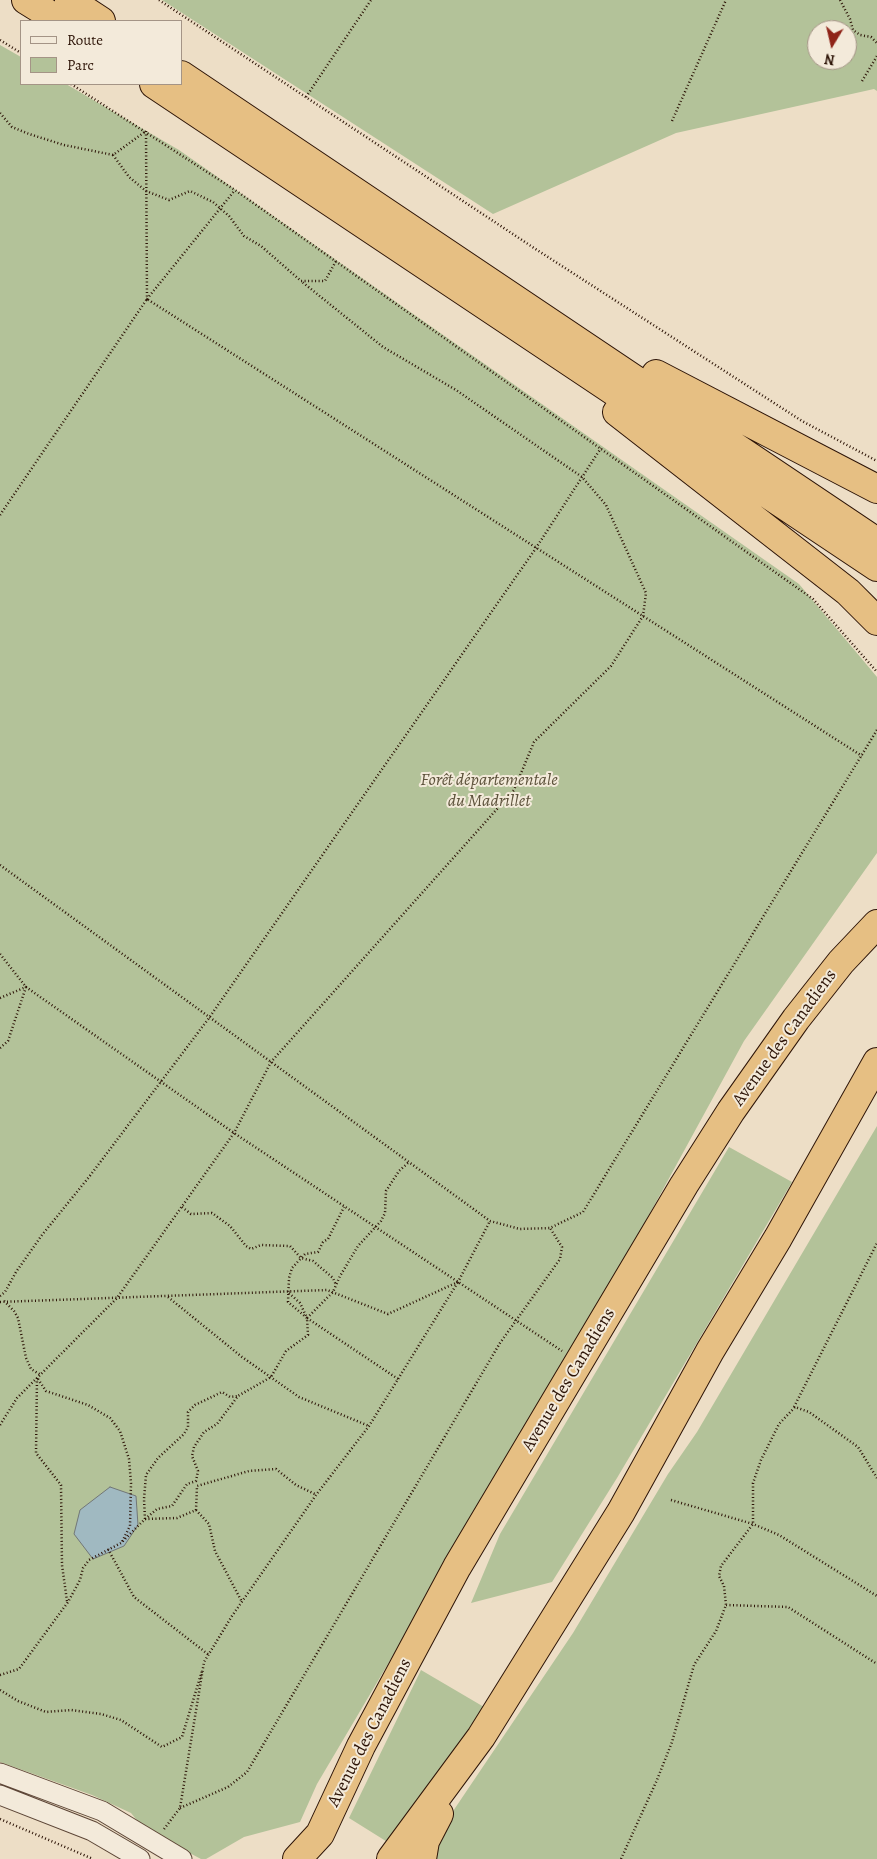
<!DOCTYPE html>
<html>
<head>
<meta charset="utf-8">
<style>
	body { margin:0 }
	#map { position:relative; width:877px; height:1859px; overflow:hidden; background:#eddec6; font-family:Alegreya,serif }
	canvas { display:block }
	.legend { position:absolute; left:20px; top:20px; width:162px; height:65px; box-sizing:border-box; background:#f3eada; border:1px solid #a49486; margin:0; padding:6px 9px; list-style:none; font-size:15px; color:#2d1407 }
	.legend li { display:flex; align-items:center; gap:10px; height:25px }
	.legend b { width:25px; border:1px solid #a49486 }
	.north { position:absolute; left:807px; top:20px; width:50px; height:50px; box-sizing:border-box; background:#f3eada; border:1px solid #a49486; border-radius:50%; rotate:189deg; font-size:14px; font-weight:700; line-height:20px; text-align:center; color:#2d1407 }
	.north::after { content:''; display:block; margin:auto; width:18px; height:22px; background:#8f2418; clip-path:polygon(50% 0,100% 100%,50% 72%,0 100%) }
</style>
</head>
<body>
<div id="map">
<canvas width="877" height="1859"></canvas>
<ul class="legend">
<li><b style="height:6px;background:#f3eada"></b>Route</li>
<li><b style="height:14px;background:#b3c299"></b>Parc</li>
</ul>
<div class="north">N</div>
</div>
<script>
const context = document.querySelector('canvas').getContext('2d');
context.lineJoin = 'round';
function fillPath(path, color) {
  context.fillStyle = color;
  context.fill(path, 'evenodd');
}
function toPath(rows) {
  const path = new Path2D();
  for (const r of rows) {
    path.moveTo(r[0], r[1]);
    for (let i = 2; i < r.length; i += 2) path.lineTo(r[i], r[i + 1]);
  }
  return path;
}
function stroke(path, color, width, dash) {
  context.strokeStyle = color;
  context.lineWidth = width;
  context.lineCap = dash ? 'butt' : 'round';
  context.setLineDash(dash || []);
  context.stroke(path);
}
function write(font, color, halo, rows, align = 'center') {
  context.font = font + ' Alegreya,serif';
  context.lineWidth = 4;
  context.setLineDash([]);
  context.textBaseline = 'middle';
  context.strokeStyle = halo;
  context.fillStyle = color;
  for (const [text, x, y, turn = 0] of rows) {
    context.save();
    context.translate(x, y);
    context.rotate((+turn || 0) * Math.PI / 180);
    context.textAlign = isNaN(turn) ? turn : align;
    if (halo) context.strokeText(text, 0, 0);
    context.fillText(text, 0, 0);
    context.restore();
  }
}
fillPath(toPath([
	[162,0,877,0,877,91,874,89,676,133,493,214],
	[817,30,847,30,847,60,817,60],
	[0,45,21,57,21,84,66,84,179,150,799,584,877,677,877,853,744,1041,596,1312,317,1784,300,1822,244,1837,206,1859,201,1859,144,1829,131,1813,92,1795,0,1762],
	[877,1126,877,1859,434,1859,441,1829,573,1633,668,1474,697,1432],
	[729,1147,792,1182,617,1478,552,1582,471,1603,500,1534],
	[421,1670,484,1707,389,1843,349,1818]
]), '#b3c299');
const water = toPath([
	[110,1487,136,1496,138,1525,124,1546,93,1559,74,1534,80,1510,110,1487]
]);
fillPath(water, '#a0b9c1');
stroke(water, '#727777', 1);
const minor = toPath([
	[0,1773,102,1811,182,1859],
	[0,1795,92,1831,140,1859]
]);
const highway = toPath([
	[26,0,60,21],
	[69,0,101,21],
	[181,75,877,542],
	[154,84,877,567],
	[656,374,877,489],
	[617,412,848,592,877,621],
	[297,1859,320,1834,361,1746,457,1567,684,1185,731,1111,796,1019,841,962,877,924],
	[391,1859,481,1737,621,1512,710,1351,778,1238,877,1062],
	[422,1859,425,1841,439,1814]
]);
stroke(minor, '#5d4637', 21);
stroke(highway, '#2d1407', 30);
stroke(toPath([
	[159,0,534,248,802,421,877,461],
	[840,0,850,19,853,30,860,35,871,37,877,43],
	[0,40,21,53],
	[862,81,877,56],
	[71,84,235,190,813,599,877,672],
	[306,97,371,0],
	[0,113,12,127,29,134,64,145,113,155,146,131],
	[672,121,726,0],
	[146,131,147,299,235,190],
	[113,155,129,177,146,191,169,200,190,191,213,202,229,216,244,236,261,246,301,281,325,281,336,261],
	[0,515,147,299,862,756],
	[0,865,490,1221,520,1229,550,1228,583,1212,877,730],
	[0,954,26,987,8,1041,0,1048],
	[0,998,26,987,234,1133,562,1351],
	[182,1207,191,1214,212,1213,230,1226,246,1246,251,1249,261,1245,290,1246,301,1258,313,1261,333,1278,336,1285],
	[289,1293,300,1303,307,1318,398,1379],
	[0,1296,5,1292,16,1272,42,1235,89,1177,209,1018,536,548,601,448],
	[168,1297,242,1357,299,1397,369,1426],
	[4,1301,14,1311,18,1318,26,1358,31,1369,41,1375],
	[0,1302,327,1290,388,1314,458,1282,490,1221],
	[307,1318,333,1292,340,1276,358,1246,381,1221,385,1213,386,1191,399,1171,409,1162],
	[37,1378,36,1453,61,1485,62,1565,67,1601],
	[38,1379,46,1391,88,1405,110,1418,120,1431,129,1459,131,1483,130,1526,122,1542],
	[794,1407,877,1243],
	[0,1425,17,1398,117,1298,234,1133,271,1062,514,790,534,742,611,666,643,616,646,593,606,505,582,477,456,390,383,347,301,281],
	[671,1500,753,1524,779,1535,877,1596],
	[196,1510,209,1524,215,1551,242,1602],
	[145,1519,157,1509,172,1506,187,1484,196,1481,198,1471,192,1456,194,1447,204,1432,217,1424,238,1396,271,1377,286,1351,308,1335,307,1318,288,1302,289,1278,292,1268,305,1254,318,1252,323,1242,328,1239,344,1207],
	[145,1519,144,1499,146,1475,158,1458,184,1434,188,1427,188,1412,195,1405,222,1392,230,1397,238,1396],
	[108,1549,134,1597,209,1655],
	[726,1605,788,1607,877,1664],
	[0,1675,19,1669,68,1602,80,1580,83,1568,89,1560,121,1543,145,1519,177,1518,196,1510,197,1486,249,1471,276,1469,296,1485,315,1494],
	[0,1690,18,1701,46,1712,71,1710,101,1714,121,1720,162,1747,182,1737,202,1671],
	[180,1808,228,1787,247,1772,500,1343,560,1259,562,1247,550,1228],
	[0,1819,93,1859],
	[164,1829,180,1808,204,1662,232,1616,316,1495,369,1426,458,1282],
	[621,1859,657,1780,672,1742,694,1665,716,1631,726,1605,724,1586,719,1576,721,1566,753,1524,753,1483,761,1460,779,1424,795,1407,809,1412,858,1447,877,1478]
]), '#2d1407', 2.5, [1, 2.5]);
stroke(minor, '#f3eada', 19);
stroke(highway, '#e6bf83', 28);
write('italic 18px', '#5c513a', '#f3eada', [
	["Forêt départementale",489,781],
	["du Madrillet",489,802]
]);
write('18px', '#2d1407', '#f3eada', [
	["Avenue des Canadiens",785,1038,-54],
	["Avenue des Canadiens",569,1380,-59],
	["Avenue des Canadiens",370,1733,-63]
]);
</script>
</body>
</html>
